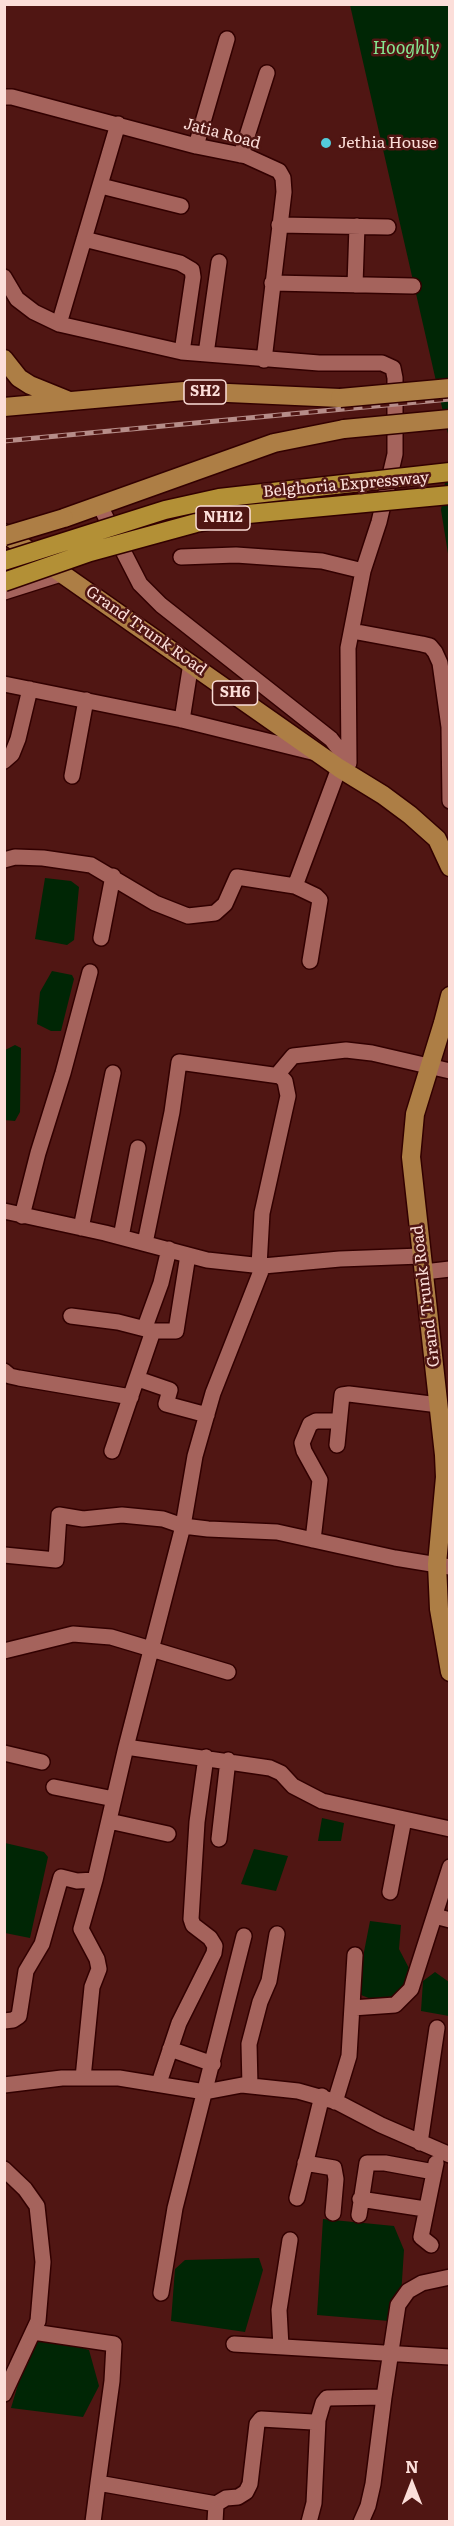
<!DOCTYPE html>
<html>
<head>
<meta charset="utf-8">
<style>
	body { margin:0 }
	#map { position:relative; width:454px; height:2526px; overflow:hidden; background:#501613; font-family:Literata,serif }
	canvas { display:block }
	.frame { position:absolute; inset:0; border:6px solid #fcded9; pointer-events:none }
	.north { position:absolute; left:382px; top:2454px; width:60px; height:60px; -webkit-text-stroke:4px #501613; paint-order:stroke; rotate:0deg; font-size:16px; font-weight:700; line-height:24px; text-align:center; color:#fcded9 }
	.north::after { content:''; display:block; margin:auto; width:21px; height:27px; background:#fcded9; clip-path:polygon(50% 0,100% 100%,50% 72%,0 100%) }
</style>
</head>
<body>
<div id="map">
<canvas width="454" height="2526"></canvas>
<div class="frame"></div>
<div class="north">N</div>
</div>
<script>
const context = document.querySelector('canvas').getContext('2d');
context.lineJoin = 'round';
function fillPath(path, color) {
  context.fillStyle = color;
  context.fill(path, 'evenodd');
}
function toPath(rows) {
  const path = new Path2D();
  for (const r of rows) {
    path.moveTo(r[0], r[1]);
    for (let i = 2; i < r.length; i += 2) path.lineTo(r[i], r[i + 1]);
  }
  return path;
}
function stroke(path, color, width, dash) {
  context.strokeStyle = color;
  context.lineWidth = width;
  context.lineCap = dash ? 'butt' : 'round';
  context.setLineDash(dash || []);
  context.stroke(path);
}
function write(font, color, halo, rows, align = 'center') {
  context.font = font + ' Literata,serif';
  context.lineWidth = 5;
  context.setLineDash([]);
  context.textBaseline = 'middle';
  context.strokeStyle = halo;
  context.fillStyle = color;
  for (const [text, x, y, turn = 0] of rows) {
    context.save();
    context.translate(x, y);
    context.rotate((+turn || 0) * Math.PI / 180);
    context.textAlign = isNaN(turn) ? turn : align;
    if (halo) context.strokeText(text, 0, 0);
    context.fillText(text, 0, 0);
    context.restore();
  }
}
fillPath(toPath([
	[350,5,449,5,449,438],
	[449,454,449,560,441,510],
	[45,878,71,881,79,887,74,940,67,945,35,939],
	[52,971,72,975,74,979,61,1031,51,1031,37,1024,40,992],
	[15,1045,21,1048,20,1112,15,1121,4,1120,5,1050],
	[322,1818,344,1823,341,1841,318,1841],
	[5,1843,44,1852,48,1857,30,1938,5,1933],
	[254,1849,288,1856,276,1891,241,1884],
	[370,1921,401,1925,399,1949,412,1974,394,2008,356,1993],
	[435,1972,449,1982,449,2016,421,2011,423,1981],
	[323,2219,394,2226,404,2250,400,2311,389,2321,317,2315],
	[259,2258,263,2270,245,2332,171,2321,175,2269,185,2260],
	[48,2337,89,2350,99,2386,83,2417,11,2408,30,2344]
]), '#002605');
const minor = toPath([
	[4,97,12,97,196,146,246,156,279,171,283,178,284,192,264,360],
	[196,146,227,39],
	[241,155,267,73],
	[101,186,181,206],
	[279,225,388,227],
	[84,239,180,263,192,270,193,277,182,352],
	[4,277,17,299,34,312,59,324,182,352,319,363,382,363,393,368,395,378,395,454,379,522,363,571,348,648,349,763],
	[272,283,413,286],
	[355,285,357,226],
	[59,324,118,124],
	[206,354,219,262],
	[100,506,140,584,161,605,331,739,349,762],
	[181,557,236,555,322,561,363,571],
	[4,592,64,573],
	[352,631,422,644,430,646,435,652,440,663,449,727,450,801],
	[4,684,182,720,312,752],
	[182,720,191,663],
	[4,761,12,754,18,739,30,689],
	[72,776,86,700],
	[4,860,15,857,43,858,91,865,155,903,188,916,215,913,225,904,237,877,295,886,339,768],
	[295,886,316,896,320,900,310,961],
	[101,938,113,876],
	[277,1075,293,1056,346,1050,372,1053,450,1071],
	[4,1211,105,1233,207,1260,263,1266,340,1259,421,1256],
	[22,1216,38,1153,63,1073,90,972],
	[81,1228,113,1073],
	[121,1237,138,1148],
	[145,1243,172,1112,179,1062,280,1076,285,1081,288,1096,262,1213,259,1266],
	[424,1272,450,1269],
	[71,1316,118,1322,153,1331,176,1331,188,1255],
	[145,1327,161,1283,169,1249],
	[4,1371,10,1376,19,1378,131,1397],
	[138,1379,170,1390,166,1404,207,1415],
	[337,1445,342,1395,349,1394,439,1405],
	[112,1451,153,1331],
	[313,1540,320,1480,304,1451,302,1443,310,1424,316,1421,338,1421],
	[4,1555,56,1560,59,1515,83,1519,122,1515,163,1519,183,1526,208,1529,277,1532,395,1558,450,1567],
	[4,1651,73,1634,111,1637,228,1672],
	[126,1747,270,1768,281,1773,293,1786,322,1801,450,1829],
	[4,1753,42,1762],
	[54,1787,114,1799],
	[109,1821,168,1834],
	[219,1839,228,1760],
	[390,1892,404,1819],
	[435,1916,450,1920],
	[352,2008,395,2005,411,1989,450,1867],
	[4,2021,13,2020,19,2016,26,1971,42,1944,61,1877,77,1881,95,1880,126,1747,183,1526,195,1456,213,1393,263,1266],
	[170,2049,213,2064],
	[83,2078,92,1987,99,1969,97,1959,81,1929,95,1880],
	[159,2083,179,2023,214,1953,215,1946,210,1938,193,1925,191,1919,197,1822,206,1757],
	[4,2085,62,2078,119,2078,205,2092,242,2085,298,2091,337,2102,381,2125,450,2155],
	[250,2086,249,2044,260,2002,269,1981,277,1934],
	[335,2102,349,2056,355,1955],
	[420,2143,437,2028],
	[305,2163,334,2168,336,2179,333,2213],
	[4,2169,25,2189,37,2206,43,2262,38,2321,4,2394],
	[297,2198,322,2096],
	[360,2199,425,2209],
	[359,2215,367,2163,385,2163,434,2172],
	[431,2245,421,2237,436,2163],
	[161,2293,175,2208,244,1936],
	[33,2332,114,2344,112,2381,98,2483],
	[234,2344,450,2357],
	[281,2347,279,2310,290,2240],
	[93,2522,98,2483,216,2504,226,2498,238,2497,246,2492,250,2484,257,2424,261,2419,313,2422,318,2420,323,2403,327,2398,384,2397,398,2305,408,2291,422,2283,450,2277],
	[215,2522,216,2504],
	[309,2522,314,2503,318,2420],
	[361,2522,368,2506,373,2484,384,2397]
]);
const major = toPath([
	[4,359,19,378,30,385,67,400],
	[4,407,184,391,340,398],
	[64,518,274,443,344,429],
	[4,533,339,768,383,795,410,815,437,839,450,867],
	[450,996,443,1023,415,1114,411,1157,444,1455,445,1477,437,1564,439,1609,450,1672]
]);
stroke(minor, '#320000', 18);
stroke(major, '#320000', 21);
stroke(minor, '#a5635c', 15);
stroke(major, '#ad7e45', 18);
const rail = toPath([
	[4,441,450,399]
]);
stroke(rail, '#b68d89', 5);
stroke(rail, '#501613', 3, [9]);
const majorBridge = toPath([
	[340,398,450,388],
	[344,429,450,419],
	[4,536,64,518]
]);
const highwayBridge = toPath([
	[4,561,165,510,219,498,450,472],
	[4,582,90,552,196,523,248,514,450,495]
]);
stroke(majorBridge, '#320000', 21, []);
stroke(highwayBridge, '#320000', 21, []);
stroke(majorBridge, '#ad7e45', 18);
stroke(highwayBridge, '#b39036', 18);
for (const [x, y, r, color] of [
	[326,143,6,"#53cbda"]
]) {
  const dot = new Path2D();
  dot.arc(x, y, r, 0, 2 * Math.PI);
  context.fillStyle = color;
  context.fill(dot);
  stroke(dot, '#501613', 2);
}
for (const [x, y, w] of [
	[205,392,42],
	[223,518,54],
	[235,693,45]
]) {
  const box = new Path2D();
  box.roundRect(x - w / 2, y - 12, w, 24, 4.5);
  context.fillStyle = '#501613';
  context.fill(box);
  stroke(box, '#fcded9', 1.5);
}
write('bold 15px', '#fcded9', null, [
	["SH2",205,392],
	["NH12",223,518],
	["SH6",235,693]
]);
write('16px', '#fcded9', '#501613', [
	["Jatia Road",222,134,15],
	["Belghoria Expressway",346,485,-5],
	["Grand Trunk Road",146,631,35],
	["Grand Trunk Road",426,1296,-97]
]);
write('16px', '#fcded9', '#501613', [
	["Jethia House",338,143]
], 'left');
write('italic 18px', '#85e791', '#501613', [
	["Hooghly",406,49]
]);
</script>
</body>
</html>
